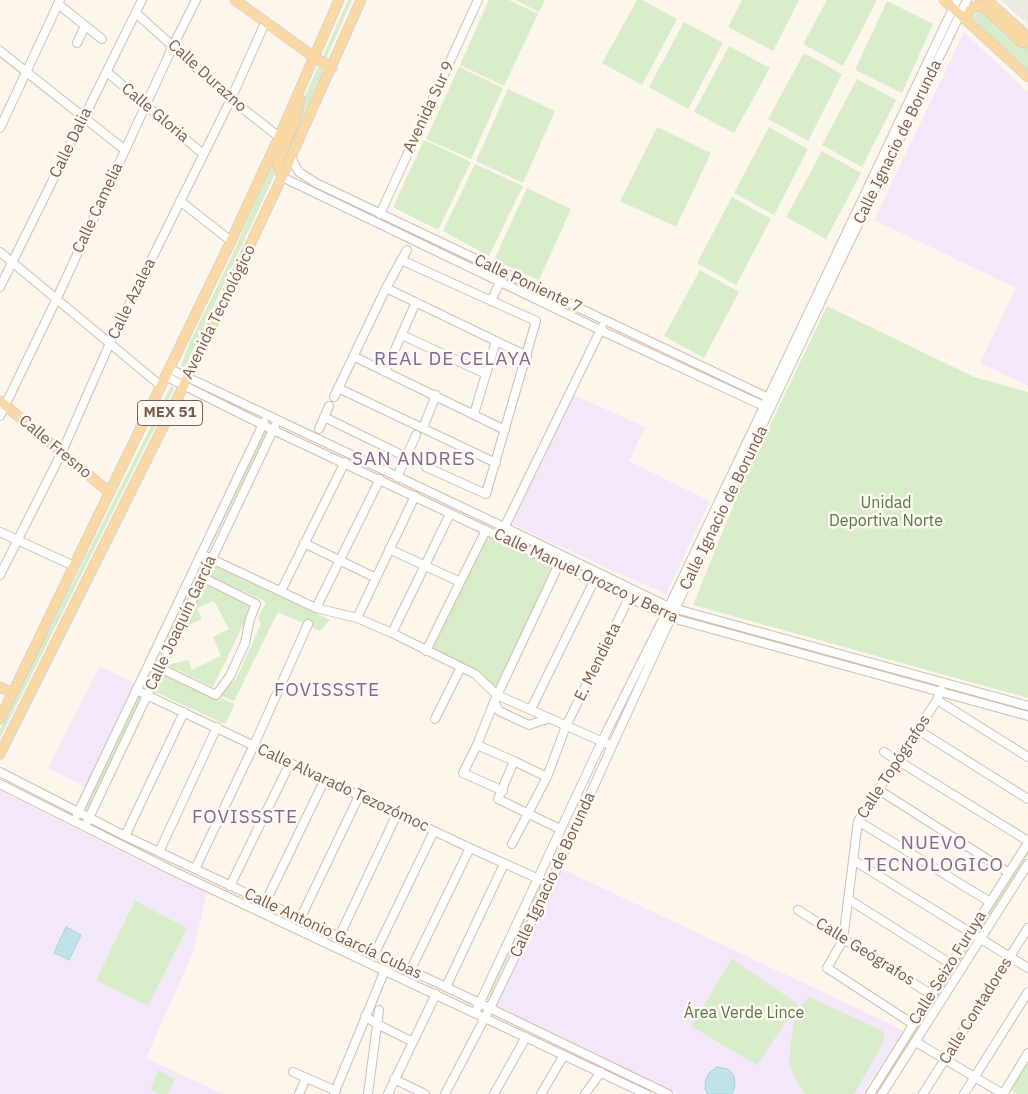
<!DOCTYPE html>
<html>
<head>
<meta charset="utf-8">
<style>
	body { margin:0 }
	canvas { display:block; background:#fdf6ec }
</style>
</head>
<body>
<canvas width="1028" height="1094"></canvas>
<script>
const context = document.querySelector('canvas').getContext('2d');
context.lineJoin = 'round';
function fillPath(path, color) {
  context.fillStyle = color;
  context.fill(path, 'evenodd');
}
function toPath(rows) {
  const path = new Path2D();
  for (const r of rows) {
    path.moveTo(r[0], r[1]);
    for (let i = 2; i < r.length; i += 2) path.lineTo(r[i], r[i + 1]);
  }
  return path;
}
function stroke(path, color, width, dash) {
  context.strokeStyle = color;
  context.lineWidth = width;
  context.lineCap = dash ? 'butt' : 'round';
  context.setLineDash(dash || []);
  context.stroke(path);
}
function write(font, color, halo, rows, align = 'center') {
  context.font = font + ' "IBM Plex Sans",sans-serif';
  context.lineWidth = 5;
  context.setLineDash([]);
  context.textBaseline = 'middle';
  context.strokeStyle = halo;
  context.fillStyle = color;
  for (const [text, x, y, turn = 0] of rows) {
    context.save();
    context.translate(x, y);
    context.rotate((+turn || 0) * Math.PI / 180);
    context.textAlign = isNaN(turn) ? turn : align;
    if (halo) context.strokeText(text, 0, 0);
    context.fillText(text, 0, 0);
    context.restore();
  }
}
fillPath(toPath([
	[1001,0,1028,0,1028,25]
]), '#efe9e4');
fillPath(toPath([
	[964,32,1028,92,1028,386,980,363,1016,288,874,220],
	[574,395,645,427,629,461,710,501,666,594,596,563,512,524],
	[100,666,136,684,86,787,48,768],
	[0,790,129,856,207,893,192,955,146,1058,223,1094,0,1094],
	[560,868,903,1030,863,1094,678,1094,648,1080,495,1005]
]), '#f3e8fa');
fillPath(toPath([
	[348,0,352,0,325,61,322,60,323,56],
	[489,0,509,0,538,14,504,86,460,65],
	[515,0,545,0,539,12],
	[637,0,642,0,677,19,642,85,602,63],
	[742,0,799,0,773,51,728,27],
	[827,0,877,0,843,66,803,44],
	[887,1,933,24,902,93,855,70],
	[980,9,1028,46,1028,69,975,21,974,16],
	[684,22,723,43,688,109,649,87],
	[729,46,770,68,734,133,694,112],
	[804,53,842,74,808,141,768,119],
	[319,67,322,68,323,72,283,160,299,109,317,69],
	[459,67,503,88,471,159,426,139],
	[857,79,896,100,862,167,822,145],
	[508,89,555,111,523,183,476,161],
	[657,127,711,153,676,227,620,201],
	[769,127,808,149,774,215,734,193],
	[424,140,471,162,438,230,393,207],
	[822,151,861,173,826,239,786,217],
	[274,159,275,174,187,363,183,367,181,366,188,346,230,260],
	[475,164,523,186,489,256,443,231],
	[527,188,571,209,539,280,494,260],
	[732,197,771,219,736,285,697,263],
	[700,270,739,292,704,358,664,336],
	[827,306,974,377,1028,392,1028,698,693,605,742,484],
	[171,386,174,388,173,391,0,738,0,729,10,708],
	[264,429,268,431,208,552,207,550],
	[487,535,554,566,495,689,477,670,432,650],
	[213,565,330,620,320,631,278,612,234,701,221,696,228,683,235,681,261,624,258,618,266,602,208,575],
	[195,578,196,580,146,685,144,682],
	[204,584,252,607,213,687,167,665,188,660,192,670,221,656,213,637,229,629,214,601,197,608,202,619,185,627],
	[162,675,219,701,221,698,235,704,225,724,155,692],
	[138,696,141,697,141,700,91,808,87,810,84,805],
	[1028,849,1028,855,979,932,976,933,976,930],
	[539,882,543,885,488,999,484,1001],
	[135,901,187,928,148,1006,96,980],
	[972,938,974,940,877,1094,873,1094],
	[732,959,798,1004,757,1065,691,1026],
	[809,997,881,1030,884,1035,884,1038,881,1047,854,1094,805,1094,795,1078,789,1063,791,1041,794,1022,801,1006],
	[1028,1054,1028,1094,1017,1094,1007,1088],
	[158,1070,175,1079,168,1094,161,1094,151,1089]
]), '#d8ecc9');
const water = toPath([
	[66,927,81,935,69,960,54,953,66,927],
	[717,1067,728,1069,734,1076,735,1087,732,1094,708,1094,705,1089,706,1079,709,1073,717,1067]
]);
fillPath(water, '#bfe3e8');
stroke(water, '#a5d3da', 1);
const minor = toPath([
	[58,4,102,39],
	[136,13,231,99,279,137],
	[77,43,85,26],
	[0,51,125,150],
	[107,72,203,154],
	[0,128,60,0],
	[292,155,293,162,299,172,316,183,771,399],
	[282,177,600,330,768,408],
	[180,201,231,241],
	[380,214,478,0],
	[0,252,161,386],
	[401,260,536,321,486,494,426,467],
	[0,287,142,0],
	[386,288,527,356],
	[491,301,500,282],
	[402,335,486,374],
	[353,356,505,430],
	[170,369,504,527,669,607,1028,706],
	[385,372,416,302],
	[165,376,273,430,672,618,1028,716],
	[338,388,496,463],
	[334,397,386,288,407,250],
	[474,414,496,341],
	[0,416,57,298,173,46,196,0],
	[324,417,406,457],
	[423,428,436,395],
	[319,429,329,406],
	[397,477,416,435],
	[503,530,602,327],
	[0,532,74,566],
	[304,543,376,578],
	[389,549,460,582],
	[201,554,316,608,357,618,392,633,475,674,497,695,612,746],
	[0,575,62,452,110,343,231,99,265,23],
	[281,591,345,462],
	[316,608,380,479],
	[357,618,415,496],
	[392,633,450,514],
	[426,651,486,530],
	[160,668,216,695,230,676,245,643,250,619,256,604,200,576],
	[136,690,470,848,550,884],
	[937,700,1028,757],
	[494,702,499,711,529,725,550,718],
	[531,709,594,581],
	[435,719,461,667],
	[918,730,1028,799],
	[477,745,514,761,547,777],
	[884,752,1028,841],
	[514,761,498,799,560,829],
	[0,772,125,836,446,987,668,1094],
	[0,784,173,871,646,1094],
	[879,790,1009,873],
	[503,791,463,773,477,745,494,702,559,564],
	[77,815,264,422],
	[858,821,990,902],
	[87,822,275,426],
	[125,836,184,712],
	[512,844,547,777,566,726,629,598],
	[159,852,217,727],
	[853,860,1028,968],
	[195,869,254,745,308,624],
	[230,886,290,763],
	[848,899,951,964],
	[265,903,325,779],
	[798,910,932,995],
	[300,919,359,796],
	[339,937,397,814],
	[375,953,434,831],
	[410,971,470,848],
	[446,987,504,864],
	[475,1013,602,741,665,615,957,0],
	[365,1016,377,1024,413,1042],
	[913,1024,827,968,843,940,858,821,937,700,941,690],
	[916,1042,1003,1094,1028,1053],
	[293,1072,336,1091],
	[394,1079,425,1094],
	[299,1094,306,1078],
	[334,1094,385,970],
	[368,1094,379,1010],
	[388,1094,436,994],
	[445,1094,490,1008,550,884,612,746,675,609,833,276,967,0],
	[494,1094,526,1037],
	[541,1094,564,1055],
	[585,1094,601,1072],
	[870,1094,971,932,1028,843],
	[882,1094,1028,864],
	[923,1094,1028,928],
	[964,1094,1028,992]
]);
const major = toPath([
	[235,0,314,57,332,68],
	[944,0,1028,77],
	[987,0,1028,37],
	[968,22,968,15,970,10,978,5,983,6,1021,42,1028,43],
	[282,177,277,164,295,120,300,99],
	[0,401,109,492],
	[0,687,13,693],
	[0,719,231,241,279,137,339,0],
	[0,754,188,377,282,177,361,0]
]);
stroke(minor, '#d1beb0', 10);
stroke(major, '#dad1cd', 11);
stroke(minor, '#fff', 8);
stroke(major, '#fbd9a5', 9);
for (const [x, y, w] of [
	[170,413,65]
]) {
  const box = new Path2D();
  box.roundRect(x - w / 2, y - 12.5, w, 25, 4);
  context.fillStyle = '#fffaf3';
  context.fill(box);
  stroke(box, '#7a5c4d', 1);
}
write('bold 15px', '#7a5c4d', null, [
	["MEX 51",170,413]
]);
write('16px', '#7a5c4d', '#fffaf3', [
	["Calle Durazno",207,76,42],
	["Avenida Sur 9",429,107,-65],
	["Calle Gloria",155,113,40],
	["Calle Ignacio de Borunda",898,142,-64],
	["Calle Dalia",71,143,-64],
	["Calle Camelia",98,208,-65],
	["Calle Poniente 7",528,284,25],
	["Calle Azalea",132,299,-64],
	["Avenida Tecnológico",219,312,-64],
	["Calle Fresno",55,447,40],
	["Calle Ignacio de Borunda",724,508,-64],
	["Calle Manuel Orozco y Berra",586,576,25],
	["Calle Joaquín García",181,623,-65],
	["E. Mendieta",598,662,-64],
	["Calle Topógrafos",894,767,-57],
	["Calle Alvarado Tezozómoc",343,788,25],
	["Calle Ignacio de Borunda",553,875,-65],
	["Calle Antonio García Cubas",333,934,25],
	["Calle Geógrafos",865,952,32],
	["Calle Seizo Furuya",948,968,-58],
	["Calle Contadores",976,1011,-58]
]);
write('16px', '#537a41', '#fffaf3', [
	["Unidad",886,503],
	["Deportiva Norte",886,521],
	["Área Verde Lince",744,1013]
]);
context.letterSpacing = '1px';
write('19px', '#846695', '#fffaf3', [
	["REAL DE CELAYA",453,360],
	["SAN ANDRES",414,460],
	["FOVISSSTE",327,691],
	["FOVISSSTE",245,818],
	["NUEVO",934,844],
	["TECNOLOGICO",934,866]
]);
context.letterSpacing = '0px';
</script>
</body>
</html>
